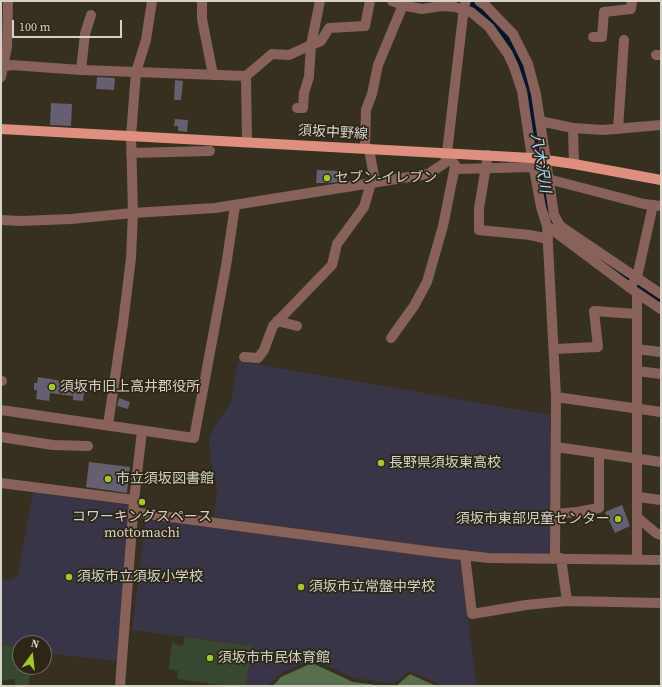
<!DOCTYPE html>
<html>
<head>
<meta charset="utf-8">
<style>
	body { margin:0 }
	#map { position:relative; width:662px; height:687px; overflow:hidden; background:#363021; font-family:"Source Serif 4",serif }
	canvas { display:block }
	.frame { position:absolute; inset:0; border:2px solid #d5d2c8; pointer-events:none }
	.north { position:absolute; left:12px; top:635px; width:40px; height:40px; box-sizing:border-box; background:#2c2617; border:1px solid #706b5e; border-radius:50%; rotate:15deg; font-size:11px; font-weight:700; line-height:16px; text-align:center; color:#d5d2c8 }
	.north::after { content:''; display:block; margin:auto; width:14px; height:18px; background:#a0c92c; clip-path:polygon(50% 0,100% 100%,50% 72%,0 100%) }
	.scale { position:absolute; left:12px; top:20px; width:110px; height:18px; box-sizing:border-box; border:2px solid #d5d2c8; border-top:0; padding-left:5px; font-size:12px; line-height:14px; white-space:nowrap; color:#d5d2c8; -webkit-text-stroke:3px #2c2617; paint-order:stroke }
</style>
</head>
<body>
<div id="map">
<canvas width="662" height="687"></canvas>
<div class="frame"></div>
<div class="north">N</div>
<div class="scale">100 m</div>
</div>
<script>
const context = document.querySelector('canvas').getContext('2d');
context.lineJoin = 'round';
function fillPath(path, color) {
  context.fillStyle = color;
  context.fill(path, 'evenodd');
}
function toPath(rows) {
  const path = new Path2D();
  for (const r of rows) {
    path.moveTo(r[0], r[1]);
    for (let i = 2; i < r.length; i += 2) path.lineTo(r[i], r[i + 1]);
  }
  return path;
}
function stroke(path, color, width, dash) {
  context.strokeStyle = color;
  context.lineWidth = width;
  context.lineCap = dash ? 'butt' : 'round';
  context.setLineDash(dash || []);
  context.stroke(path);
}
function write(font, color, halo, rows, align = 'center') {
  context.font = font + ' "Source Serif 4","Noto Sans JP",serif';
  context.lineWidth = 3.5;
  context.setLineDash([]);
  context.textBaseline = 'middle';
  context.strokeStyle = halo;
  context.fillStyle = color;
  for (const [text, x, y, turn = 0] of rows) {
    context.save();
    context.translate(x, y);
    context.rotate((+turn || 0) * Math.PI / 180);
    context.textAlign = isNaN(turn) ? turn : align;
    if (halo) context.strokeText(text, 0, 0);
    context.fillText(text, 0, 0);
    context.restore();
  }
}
fillPath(toPath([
	[238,361,550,415,553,555,467,552,214,517,217,487,210,454,209,439,213,429,231,402],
	[33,492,128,505,129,525,117,661,44,653,44,643,20,643,20,648,1,644,1,579,11,580,18,575],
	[146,519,461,560,476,686,444,686,409,671,394,684,354,678,313,659,281,673,268,686,246,686,252,646,132,630]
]), '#3a3546');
fillPath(toPath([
	[185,637,252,646,246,686,227,686,178,679,178,671,169,669,172,643,183,646],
	[1,644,20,648,20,667,32,667,28,686,16,686,14,679,1,680]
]), '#37482e');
fillPath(toPath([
	[312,663,353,682,383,686,273,686,281,677],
	[410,674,436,686,396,686]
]), '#586e4c');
stroke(toPath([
	[456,1,477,7,493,22,510,44,519,60,525,77,530,99,547,207,553,224,555,226],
	[600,260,661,301]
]), '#02182a', 13);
fillPath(toPath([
	[97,77,115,78,114,90,96,89],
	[175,80,183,81,181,100,174,100],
	[51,103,72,104,71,126,50,125],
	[175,119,188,120,187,132,178,131,178,126,174,126],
	[317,170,339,171,339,182,328,183,316,183],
	[38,377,85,385,83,401,73,400,73,396,50,393,49,401,36,399,37,390,34,390,34,383,37,383],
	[119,398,130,402,128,409,117,406],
	[89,462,130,467,127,493,86,487],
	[622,505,630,526,615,533,605,512]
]), '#665f6f');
stroke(toPath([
	[202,1,202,19,213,75],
	[392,1,406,6,422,9,442,6,455,7,471,12,489,27,508,54,514,67,522,91,532,158,541,207,547,226,556,397,555,558],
	[479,1,486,6,513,34,528,64,536,94,554,215,560,226,661,294],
	[593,37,602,37,604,12,631,9,632,1],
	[656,55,661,55],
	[1,67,12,65,81,70,246,76,272,54,289,55,311,45,320,1],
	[81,70,85,34,91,15],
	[246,76,247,142],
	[1,77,7,47,8,1],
	[297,108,303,108,304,93,309,77,311,45,321,41,329,28,365,26,370,1],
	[540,121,573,128,574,164],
	[573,128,603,130,661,125],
	[618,129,624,40],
	[365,148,366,110,372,94,378,65,403,5],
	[369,149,375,182],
	[131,153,210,151],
	[488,155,479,208,479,230,530,235,548,239],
	[452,161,458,169,534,167],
	[548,179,644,204,661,206],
	[1,220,21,221,71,219,133,213,215,208,428,174,445,163,447,153,464,7,466,1],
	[547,226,637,293,661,309],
	[633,283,637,277,653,205],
	[637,293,637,559],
	[277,321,297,326],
	[391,338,414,306,427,282,443,226,455,166],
	[554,349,598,347,594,311,637,314],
	[637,349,661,352],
	[244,357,258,358,264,350,273,326,332,265,337,244,364,207,371,183],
	[638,371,661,374],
	[1,381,2,381],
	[556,397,661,412],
	[1,410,194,438,226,266,235,206],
	[108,425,123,323,131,258,133,213,131,136,136,72,146,40,152,1],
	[1,437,53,445,88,446],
	[556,447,661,462],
	[1,483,134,500],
	[638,497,661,500],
	[133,512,434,552,489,558,661,560],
	[556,514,577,512,599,508,599,454],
	[638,518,656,533,661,535],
	[465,555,472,614,526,605,567,601,661,603],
	[561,558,567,601],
	[120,686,134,500,142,431]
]), '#886158', 10);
stroke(toPath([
	[1,129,532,158,574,164,661,180]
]), '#df8f7e', 10);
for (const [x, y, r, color] of [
	[327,178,4,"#a0c92c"],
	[52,387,4,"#a0c92c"],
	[381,463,4,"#a0c92c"],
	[108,479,4,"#a0c92c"],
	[142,502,4,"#a0c92c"],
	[618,519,4,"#a0c92c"],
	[69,577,4,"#a0c92c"],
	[301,587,4,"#a0c92c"],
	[210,658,4,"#a0c92c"]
]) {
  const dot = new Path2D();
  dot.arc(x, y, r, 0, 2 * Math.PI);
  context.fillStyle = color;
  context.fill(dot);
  stroke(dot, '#2c2617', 1.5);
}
write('14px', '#d5d2c8', '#2c2617', [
	["須坂中野線",333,133,3]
]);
write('14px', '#d5d2c8', '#2c2617', [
	["セブン-イレブン",335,178],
	["須坂市旧上高井郡役所",60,387],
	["長野県須坂東高校",389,463],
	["市立須坂図書館",116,479],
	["コワーキングスペース",142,517,"center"],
	["mottomachi",142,533,"center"],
	["須坂市東部児童センター",610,519,"right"],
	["須坂市立須坂小学校",77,577],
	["須坂市立常盤中学校",309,587],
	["須坂市市民体育館",218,658]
], 'left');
write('italic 15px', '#acd8fe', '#2c2617', [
	["八木沢川",540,163,81]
]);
</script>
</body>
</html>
